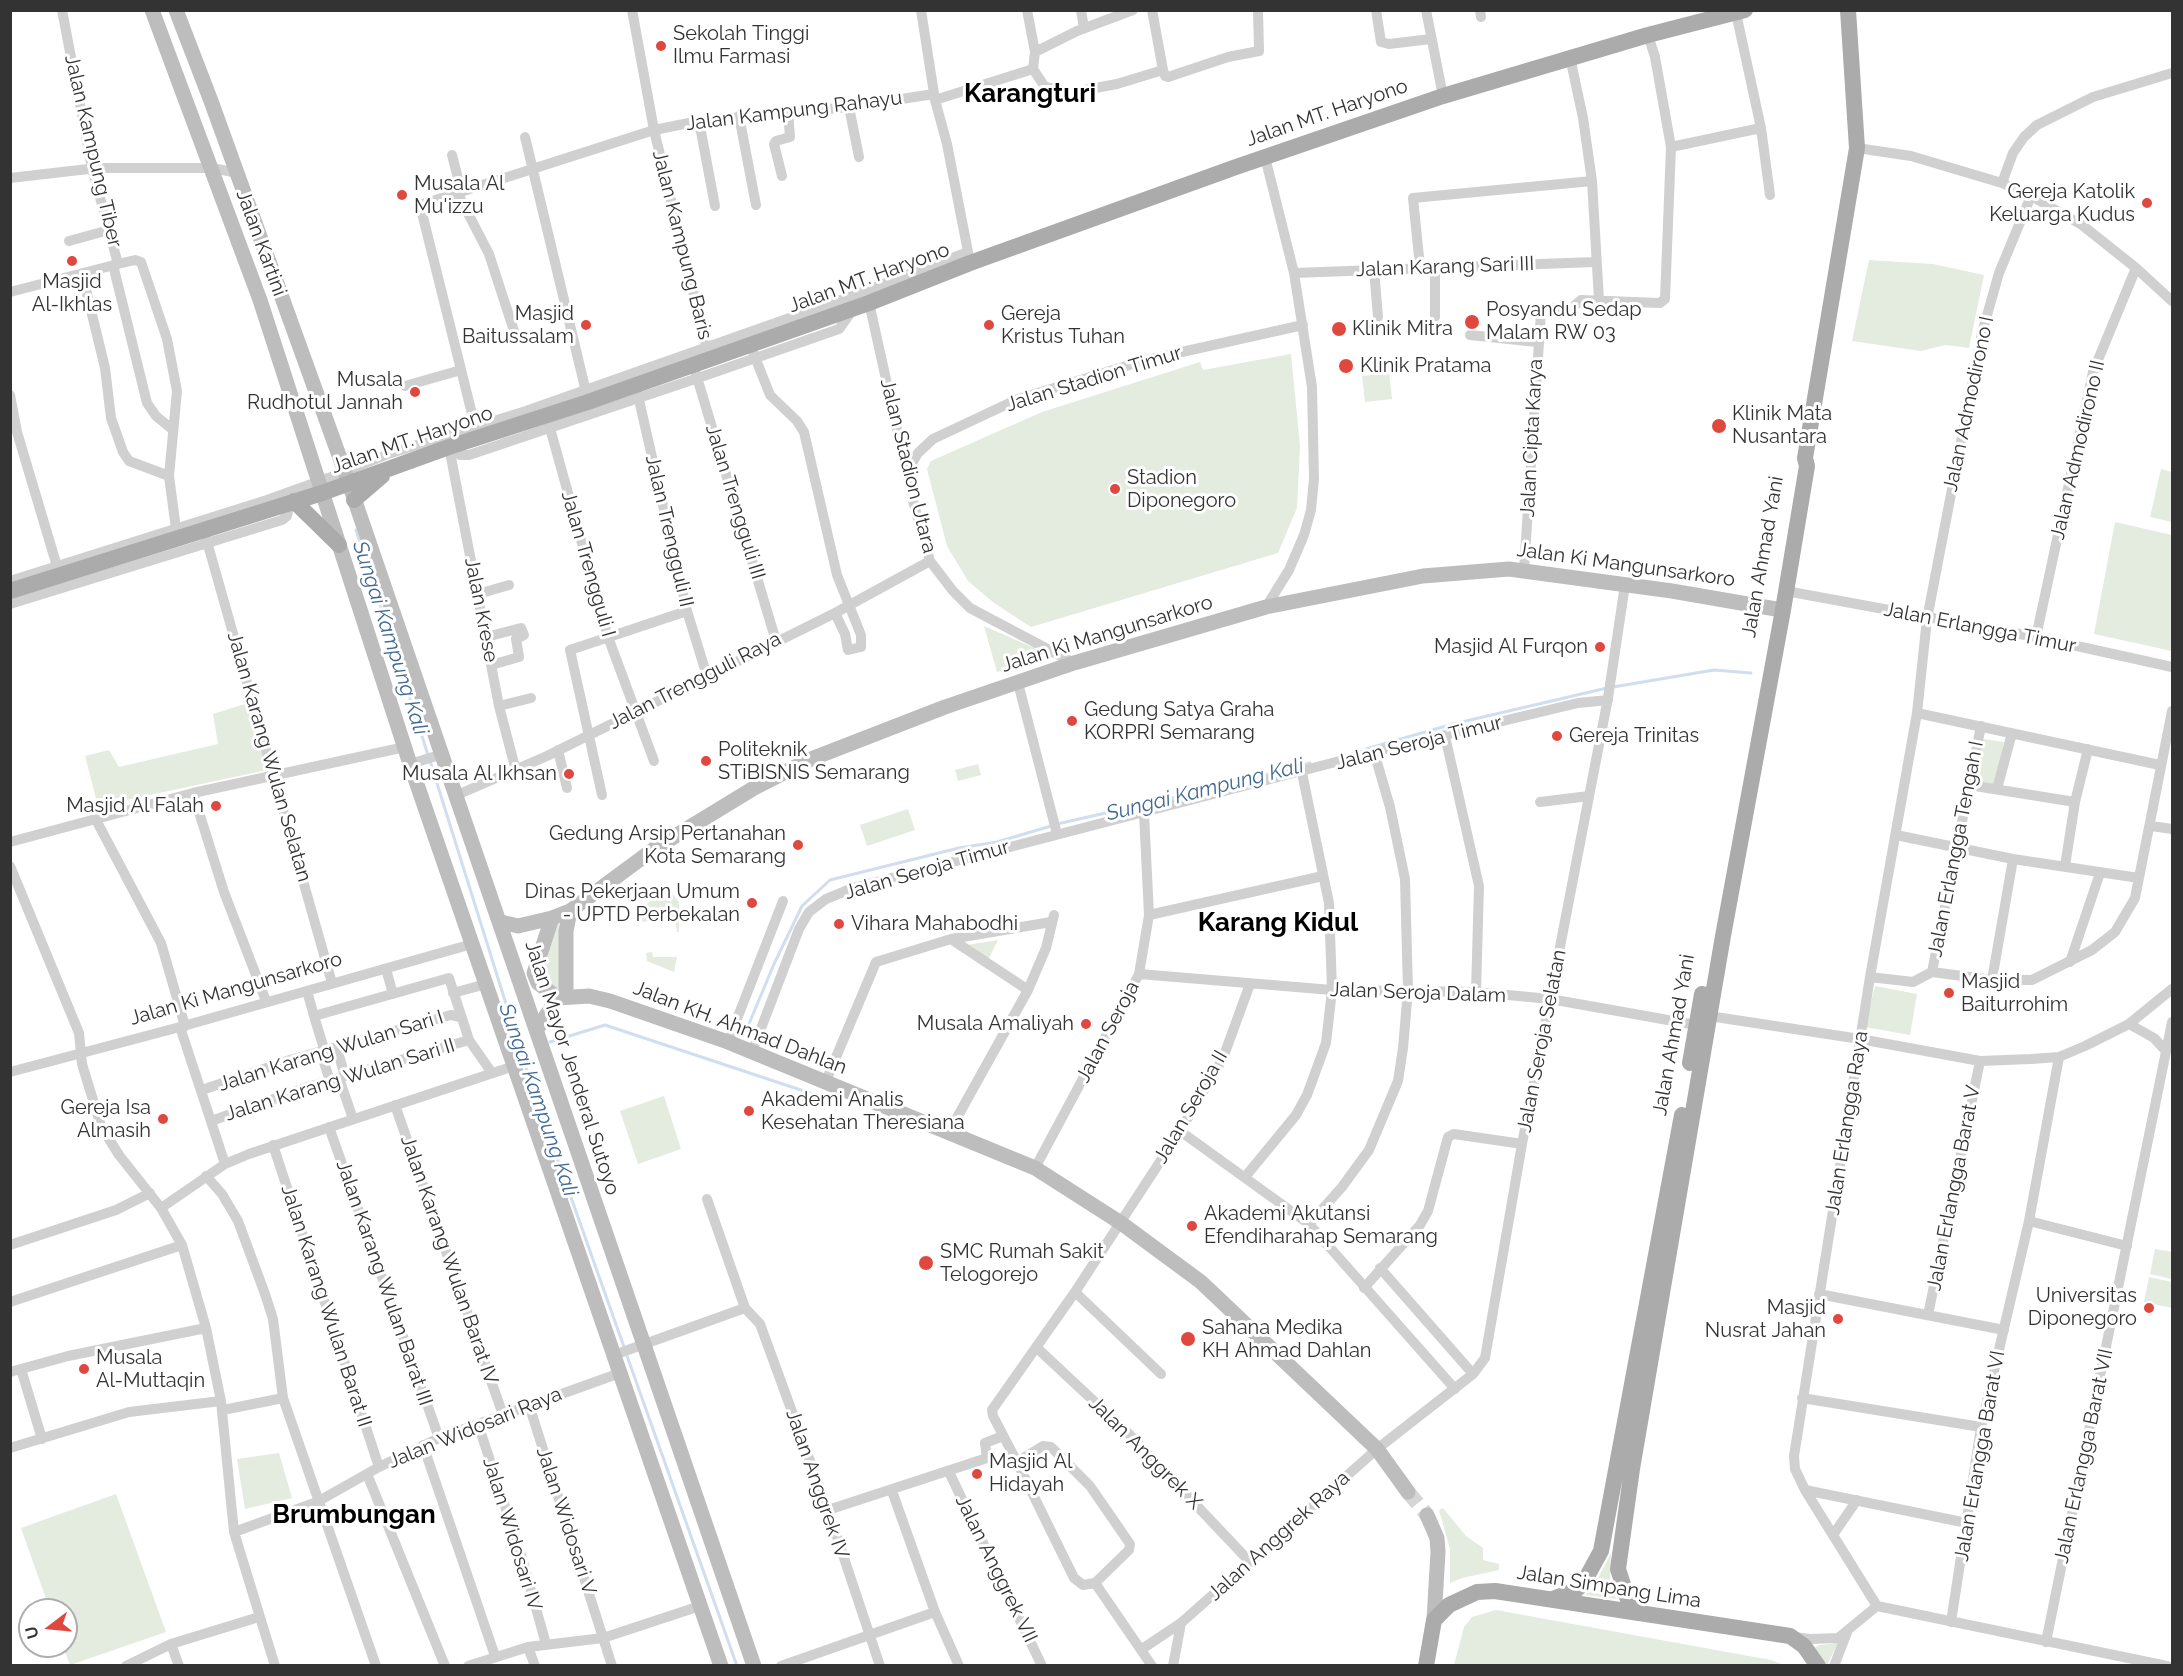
<!DOCTYPE html>
<html>
<head>
<meta charset="utf-8">
<style>
	body { margin:0 }
	#map { position:relative; width:2183px; height:1676px; overflow:hidden; background:#fff; font-family:Raleway,sans-serif }
	canvas { display:block }
	.frame { position:absolute; inset:0; border:12px solid #333; pointer-events:none }
	.north { position:absolute; left:18px; top:1598px; width:60px; height:60px; box-sizing:border-box; background:#fff; border:2px solid #adadad; border-radius:50%; rotate:254deg; font-size:16px; font-weight:700; line-height:24px; text-align:center; color:#333 }
	.north::after { content:''; display:block; margin:auto; width:21px; height:27px; background:#df483f; clip-path:polygon(50% 0,100% 100%,50% 72%,0 100%) }
</style>
</head>
<body>
<div id="map">
<canvas width="2183" height="1676"></canvas>
<div class="frame"></div>
<div class="north">U</div>
</div>
<script>
const context = document.querySelector('canvas').getContext('2d');
context.lineJoin = 'round';
function fillPath(path, color) {
  context.fillStyle = color;
  context.fill(path, 'evenodd');
}
function toPath(rows) {
  const path = new Path2D();
  for (const r of rows) {
    path.moveTo(r[0], r[1]);
    for (let i = 2; i < r.length; i += 2) path.lineTo(r[i], r[i + 1]);
  }
  return path;
}
function stroke(path, color, width, dash) {
  context.strokeStyle = color;
  context.lineWidth = width;
  context.lineCap = dash ? 'butt' : 'round';
  context.setLineDash(dash || []);
  context.stroke(path);
}
function write(font, color, halo, rows, align = 'center') {
  context.font = font + ' Raleway,sans-serif';
  context.lineWidth = 6;
  context.setLineDash([]);
  context.textBaseline = 'middle';
  context.strokeStyle = halo;
  context.fillStyle = color;
  for (const [text, x, y, turn = 0] of rows) {
    context.save();
    context.translate(x, y);
    context.rotate((+turn || 0) * Math.PI / 180);
    context.textAlign = isNaN(turn) ? turn : align;
    if (halo) context.strokeText(text, 0, 0);
    context.fillText(text, 0, 0);
    context.restore();
  }
}
fillPath(toPath([
	[1869,260,1933,264,1984,275,1969,348,1945,345,1921,351,1852,341],
	[1291,354,1300,446,1297,508,1278,553,1031,627,994,603,968,581,947,546,927,469,931,461,1042,412,1200,362,1203,370],
	[1389,373,1392,399,1365,402,1362,376],
	[2161,469,2172,472,2172,522,2150,517],
	[2115,522,2172,535,2172,651,2094,634],
	[984,626,1055,657,997,672],
	[248,703,267,770,98,806,85,756,109,750,119,767,218,744,213,714],
	[1982,739,2004,742,1997,787,1975,783],
	[978,764,981,775,958,781,955,770],
	[908,809,915,830,867,846,860,825],
	[668,888,679,902,679,932,677,932,675,917,671,918,670,913,649,916,650,921,642,922,640,909],
	[559,922,562,987,554,989,542,977,540,967],
	[998,940,986,964,967,945],
	[652,952,653,957,677,957,674,972,647,961,646,953],
	[1875,986,1917,994,1910,1035,1865,1027],
	[664,1096,681,1149,638,1164,620,1111],
	[2155,1249,2172,1252,2172,1279,2150,1274],
	[2149,1277,2172,1282,2172,1308,2144,1302],
	[279,1453,292,1498,245,1509,237,1459],
	[116,1494,166,1632,70,1665,63,1646,66,1646,66,1610,50,1610,21,1528],
	[1443,1508,1466,1536,1483,1548,1483,1560,1499,1564,1499,1570,1462,1578,1450,1583,1450,1549,1439,1510],
	[1611,1553,1610,1586,1616,1599,1586,1595,1596,1582],
	[1496,1610,1771,1660,1784,1665,1454,1665,1464,1627,1472,1617],
	[1838,1643,1827,1665,1813,1648,1820,1645]
]), '#e4ebdf');
stroke(toPath([
	[356,530,428,755],
	[1613,687,1714,670,1751,673],
	[1366,749,1453,724,1607,688],
	[430,761,533,1090,624,1347],
	[1247,780,1310,763],
	[1057,824,1203,791],
	[746,1031,774,964,802,906,830,880,959,848,997,842,1051,826],
	[550,1042,605,1025,834,1101],
	[626,1353,737,1666]
]), '#d0deed', 3);
stroke(toPath([
	[1408,1492,1427,1515]
]), '#d6d6d6', 15, [15, 8]);
stroke(toPath([
	[62,10,92,168,118,264],
	[632,10,654,130,708,353],
	[921,10,935,100,947,144,969,257],
	[1027,10,1035,52,1033,69],
	[1081,10,1084,28],
	[1376,10,1381,42,1389,44,1431,39],
	[1426,10,1443,96],
	[1480,10,1481,17],
	[1736,13,1761,128,1770,195],
	[1035,52,1077,31,1133,10],
	[1570,57,1583,118,1592,181,1599,300],
	[1033,69,1045,87,1074,92,1117,84,1163,70,1152,10],
	[1163,70,1165,76,1168,77,1228,57,1259,51,1258,10],
	[935,100,1033,69],
	[849,107,859,157],
	[739,116,756,205],
	[699,121,715,206],
	[525,137,587,396],
	[1671,147,1761,128],
	[1857,148,1911,156,2002,183,2031,196,2082,225,2136,268,2172,301],
	[452,155,461,190],
	[1265,157,1294,273,1312,387,1314,479,1311,510,1304,535,1289,570,1266,607],
	[782,176,774,144,776,141,790,137,788,112],
	[10,178,97,168,212,168,238,173],
	[2002,183,2013,153,2024,137,2037,125,2093,97,2172,73],
	[457,192,489,254,514,331],
	[69,241,109,230],
	[113,265,147,403,156,416,173,430],
	[1420,267,1413,198,1592,181],
	[1435,267,1435,317],
	[1374,269,1378,317],
	[82,273,105,368,111,418,123,452,129,461,169,476],
	[1294,273,1595,262],
	[10,292,118,264,135,260,141,262,167,339,177,391,169,476,176,529],
	[868,298,913,501,930,561,953,591,970,608,1074,663],
	[1470,335,1537,342],
	[753,352,770,395,797,421,804,432,837,575,861,635,861,647,848,650,845,634,835,613],
	[696,374,776,641],
	[405,386,461,370],
	[637,391,687,611,707,676],
	[10,395,17,432,59,573],
	[548,421,608,637,654,761],
	[477,434,420,205,654,130,699,121,849,107,934,94],
	[453,446,460,455,469,455,698,378,839,329,854,308],
	[449,447,499,706,516,771],
	[907,472,918,453,933,439,1018,399,1146,360,1303,325],
	[204,531,332,983],
	[1524,570,1541,312,1546,309,1572,308,1581,300,1660,303,1665,299,1671,147,1655,57,1648,35],
	[10,581,267,500,345,472,388,454,526,411,852,296,968,252],
	[1786,591,2036,637,2172,667],
	[478,594,509,585],
	[10,604,282,520,287,516,290,502],
	[486,637,521,628,524,635,516,639,519,657,491,665],
	[2036,637,2093,372,2136,268],
	[1018,683,1057,834],
	[499,706,531,698],
	[1917,713,2160,765],
	[1445,736,1479,886,1476,992],
	[558,750,567,788],
	[410,764,443,754],
	[1969,785,2075,802],
	[1997,789,2012,733],
	[193,793,224,892,266,1001],
	[457,795,547,756,835,613,930,561],
	[602,795,570,650,687,611],
	[1540,802,1589,796],
	[95,818,161,943,185,1026],
	[2151,826,2172,829],
	[1896,835,2013,859,2139,878],
	[10,842,193,793,405,747],
	[10,866,79,1033,82,1064,101,1126,119,1155,161,1208,182,1245,206,1328,221,1401,234,1532,275,1666],
	[2065,866,2075,802,2088,749],
	[1149,915,1323,876],
	[951,939,1028,990],
	[2070,962,2100,873],
	[386,969,393,994],
	[1932,972,1981,726],
	[1139,974,1332,990,1476,992,1550,999,1696,1025],
	[1870,977,1913,982,1932,972,1992,980,2032,980,2092,950,2115,932,2135,898,2172,711],
	[1992,980,2013,859],
	[307,991,314,1016,449,978,469,1040,492,1073],
	[453,993,486,984],
	[314,1016,325,1052],
	[1709,1016,1860,1039,1980,1061,2031,1059,2059,1057,2085,1046,2129,1024,2172,989],
	[2129,1024,2154,1038,2166,1051],
	[180,1027,225,1164],
	[728,1042,783,901],
	[337,1049,345,1076],
	[752,1052,799,929,809,912,826,899,853,888,1374,752,1578,703,1608,700],
	[321,1053,330,1081],
	[10,1072,180,1027,472,944],
	[339,1078,353,1119],
	[826,1081,876,962,951,939,1051,922],
	[202,1090,290,1060,451,1015,460,1017],
	[395,1105,503,1415],
	[211,1121,308,1087,469,1040],
	[329,1127,439,1438],
	[1180,1131,1309,1224,1455,1389],
	[949,1132,1028,990,1046,948,1054,915],
	[273,1145,379,1467],
	[1035,1168,1139,974,1149,915,1144,814],
	[206,1176,222,1194,238,1221,265,1294,273,1319,283,1398,376,1666],
	[1245,1177,1296,1115,1307,1095,1326,1043,1332,990,1329,903,1302,773],
	[707,1199,745,1308],
	[161,1208,225,1164,249,1154,514,1066],
	[2029,1221,2127,1246],
	[1309,1224,1342,1187,1369,1150,1398,1081,1403,1048,1408,990,1405,879,1390,807,1374,752],
	[10,1245,116,1210,150,1193],
	[1380,1268,1473,1374],
	[1364,1288,1420,1225,1428,1211,1448,1137,1454,1134,1522,1144],
	[1075,1292,1161,1374],
	[1819,1294,2004,1330],
	[10,1302,182,1245],
	[745,1308,760,1324,828,1510,880,1666],
	[1928,1315,1980,1061],
	[1036,1347,1129,1434,1250,1562],
	[614,1355,745,1308],
	[21,1369,42,1439],
	[10,1372,68,1356,206,1328],
	[1802,1398,1981,1427],
	[529,1405,612,1666],
	[223,1410,283,1398],
	[478,1424,522,1558,546,1644],
	[423,1445,495,1656],
	[1043,1446,1051,1447,1090,1486,1130,1544,1129,1550,1095,1583,1083,1585,1074,1578,1017,1462,1043,1446],
	[10,1448,129,1412,221,1401],
	[1017,1462,993,1416,992,1410,1075,1292,1180,1131,1223,1058,1250,984],
	[949,1472,1042,1666],
	[367,1474,445,1666],
	[1805,1490,1967,1523],
	[892,1491,935,1612,959,1666],
	[828,1510,987,1458,985,1443,1003,1436],
	[234,1532,317,1502,379,1467,439,1438,620,1373],
	[1833,1535,1857,1500],
	[1095,1583,1152,1666],
	[1877,1606,1805,1490,1795,1469,1794,1456,1870,977,1917,713,1927,619,1982,333,1999,273,2031,196],
	[1951,1622,1981,1427,2029,1221,2059,1057],
	[1794,1637,1810,1639,1838,1638,1877,1606,2167,1666],
	[2046,1642,2172,1022],
	[171,1644,179,1666],
	[528,1647,535,1666],
	[1142,1649,1181,1623,1377,1449,1473,1374,1485,1358,1522,1144,1608,698,1625,585],
	[126,1666,171,1644,259,1617],
	[468,1666,528,1647,603,1638,700,1606],
	[781,1666,935,1612],
	[1173,1666,1181,1623],
	[1834,1666,1848,1630]
]), '#d0d0d0', 10);
stroke(toPath([
	[152,10,260,300,410,764,721,1666],
	[176,10,211,101,345,472,754,1666],
	[552,918,534,973,538,983,558,998],
	[501,922,518,926,552,918,570,911,654,849,754,788,811,759,945,707,1074,663,1266,607,1423,576,1509,569,1672,591,1776,609],
	[566,997,566,931,570,911],
	[537,1029,558,998,589,996,610,1001,728,1042,1035,1168,1121,1223,1201,1282,1377,1449,1408,1492],
	[1427,1515,1437,1538,1438,1552,1434,1620]
]), '#bdbdbd', 15);
stroke(toPath([
	[354,500,382,476],
	[294,501,339,545],
	[10,591,322,493,449,447,588,402,869,303,970,263,1236,167,1443,96,1648,35,1745,10],
	[1690,1063,1702,994],
	[1553,1599,1576,1590,1584,1582,1601,1551,1682,1115],
	[1637,1613,1628,1600,1618,1569,1632,1469,1723,936,1783,610,1807,466,1805,458,1857,148,1848,10],
	[1426,1666,1434,1620,1449,1605,1477,1592,1495,1591,1790,1636,1804,1646,1818,1666]
]), '#ababab', 16);
for (const [x, y, r, color] of [
	[661,46,6,"#df483f"],
	[402,195,6,"#df483f"],
	[2147,203,6,"#df483f"],
	[72,261,6,"#df483f"],
	[1472,322,8,"#df483f"],
	[586,325,6,"#df483f"],
	[989,325,6,"#df483f"],
	[1339,329,8,"#df483f"],
	[1346,366,8,"#df483f"],
	[415,392,6,"#df483f"],
	[1719,426,8,"#df483f"],
	[1115,489,6,"#df483f"],
	[1600,647,6,"#df483f"],
	[1072,721,6,"#df483f"],
	[1557,736,6,"#df483f"],
	[706,761,6,"#df483f"],
	[569,774,6,"#df483f"],
	[216,806,6,"#df483f"],
	[798,845,6,"#df483f"],
	[752,903,6,"#df483f"],
	[839,924,6,"#df483f"],
	[1949,993,6,"#df483f"],
	[1086,1024,6,"#df483f"],
	[749,1111,6,"#df483f"],
	[163,1119,6,"#df483f"],
	[1192,1226,6,"#df483f"],
	[926,1263,8,"#df483f"],
	[2149,1308,6,"#df483f"],
	[1838,1319,6,"#df483f"],
	[1188,1339,8,"#df483f"],
	[84,1369,6,"#df483f"],
	[977,1474,6,"#df483f"]
]) {
  const dot = new Path2D();
  dot.arc(x, y, r, 0, 2 * Math.PI);
  context.fillStyle = color;
  context.fill(dot);
  stroke(dot, '#fff', 2);
}
write('20px', '#333', '#fff', [
	["Sekolah Tinggi",673,34],
	["Ilmu Farmasi",673,57],
	["Musala Al",414,184],
	["Mu'izzu",414,207],
	["Gereja Katolik",2135,192,"right"],
	["Keluarga Kudus",2135,215,"right"],
	["Masjid",72,282,"center"],
	["Al-Ikhlas",72,305,"center"],
	["Posyandu Sedap",1486,310],
	["Malam RW 03",1486,333],
	["Masjid",574,314,"right"],
	["Baitussalam",574,337,"right"],
	["Gereja",1001,314],
	["Kristus Tuhan",1001,337],
	["Klinik Mitra",1352,329],
	["Klinik Pratama",1360,366],
	["Musala",403,380,"right"],
	["Rudhotul Jannah",403,403,"right"],
	["Klinik Mata",1732,414],
	["Nusantara",1732,437],
	["Stadion",1127,478],
	["Diponegoro",1127,501],
	["Masjid Al Furqon",1588,647,"right"],
	["Gedung Satya Graha",1084,710],
	["KORPRI Semarang",1084,733],
	["Gereja Trinitas",1569,736],
	["Politeknik",718,750],
	["STiBISNIS Semarang",718,773],
	["Musala Al Ikhsan",557,774,"right"],
	["Masjid Al Falah",204,806,"right"],
	["Gedung Arsip Pertanahan",786,834,"right"],
	["Kota Semarang",786,857,"right"],
	["Dinas Pekerjaan Umum",740,892,"right"],
	["- UPTD Perbekalan",740,915,"right"],
	["Vihara Mahabodhi",851,924],
	["Masjid",1961,982],
	["Baiturrohim",1961,1005],
	["Musala Amaliyah",1074,1024,"right"],
	["Akademi Analis",761,1100],
	["Kesehatan Theresiana",761,1123],
	["Gereja Isa",151,1108,"right"],
	["Almasih",151,1131,"right"],
	["Akademi Akutansi",1204,1214],
	["Efendiharahap Semarang",1204,1237],
	["SMC Rumah Sakit",940,1252],
	["Telogorejo",940,1275],
	["Universitas",2137,1296,"right"],
	["Diponegoro",2137,1319,"right"],
	["Masjid",1826,1308,"right"],
	["Nusrat Jahan",1826,1331,"right"],
	["Sahana Medika",1202,1328],
	["KH Ahmad Dahlan",1202,1351],
	["Musala",96,1358],
	["Al-Muttaqin",96,1381],
	["Masjid Al",989,1462],
	["Hidayah",989,1485]
], 'left');
write('20px', '#333', '#fff', [
	["Jalan Kampung Rahayu",794,111,-7],
	["Jalan MT. Haryono",1327,113,-19],
	["Jalan Kampung Tiber",93,151,77],
	["Jalan Kartini",261,243,70],
	["Jalan Kampung Baris",682,245,76],
	["Jalan Karang Sari III",1445,267,-2],
	["Jalan MT. Haryono",869,278,-20],
	["Jalan Stadion Timur",1094,379,-17],
	["Jalan Admodirono I",1969,404,-78],
	["Jalan Cipta Karya",1532,438,-87],
	["Jalan MT. Haryono",412,440,-19],
	["Jalan Admodirono II",2078,450,-77],
	["Jalan Stadion Utara",908,466,76],
	["Jalan Trengguli III",735,502,73],
	["Jalan Trengguli II",669,531,77],
	["Jalan Ahmad Yani",1763,557,-80],
	["Jalan Trengguli I",588,564,74],
	["Jalan Ki Mangunsarkoro",1626,565,8],
	["Jalan Krese",481,610,79],
	["Jalan Erlangga Timur",1980,628,11],
	["Jalan Ki Mangunsarkoro",1107,634,-17],
	["Jalan Trengguli Raya",695,681,-27],
	["Jalan Seroja Timur",1419,743,-14],
	["Jalan Karang Wulan Selatan",269,757,74],
	["Jalan Erlangga Tengah I",1956,849,-79],
	["Jalan Seroja Timur",927,870,-16],
	["Jalan Ki Mangunsarkoro",236,989,-16],
	["Jalan Seroja Dalam",1418,993,2],
	["Jalan KH. Ahmad Dahlan",740,1028,21],
	["Jalan Seroja",1108,1032,-62],
	["Jalan Ahmad Yani",1674,1035,-80],
	["Jalan Seroja Selatan",1542,1041,-79],
	["Jalan Karang Wulan Sari I",331,1051,-17],
	["Jalan Mayor Jenderal Sutoyo",572,1068,72],
	["Jalan Karang Wulan Sari II",340,1080,-17],
	["Jalan Seroja II",1191,1107,-60],
	["Jalan Erlangga Raya",1847,1123,-81],
	["Jalan Erlangga Barat V",1954,1188,-79],
	["Jalan Karang Wulan Barat IV",449,1260,71],
	["Jalan Karang Wulan Barat III",384,1283,71],
	["Jalan Karang Wulan Barat II",326,1306,72],
	["Jalan Widosari Raya",475,1428,-22],
	["Jalan Anggrek X",1145,1453,45],
	["Jalan Erlangga Barat VI",1980,1456,-80],
	["Jalan Erlangga Barat VII",2084,1456,-78],
	["Jalan Anggrek IV",817,1484,71],
	["Jalan Widosari V",566,1521,72],
	["Jalan Widosari IV",512,1534,73],
	["Jalan Anggrek Raya",1279,1536,-42],
	["Jalan Anggrek VII",996,1569,64],
	["Jalan Simpang Lima",1609,1587,9]
]);
write('italic 21px', '#426993', '#fff', [
	["Sungai Kampung Kali",390,638,72],
	["Sungai Kampung Kali",1205,790,-14],
	["Sungai Kampung Kali",538,1100,71]
]);
write('bold 26px', '#000', '#fff', [
	["Karangturi",1030,94],
	["Karang Kidul",1278,923],
	["Brumbungan",354,1515]
]);
</script>
</body>
</html>
